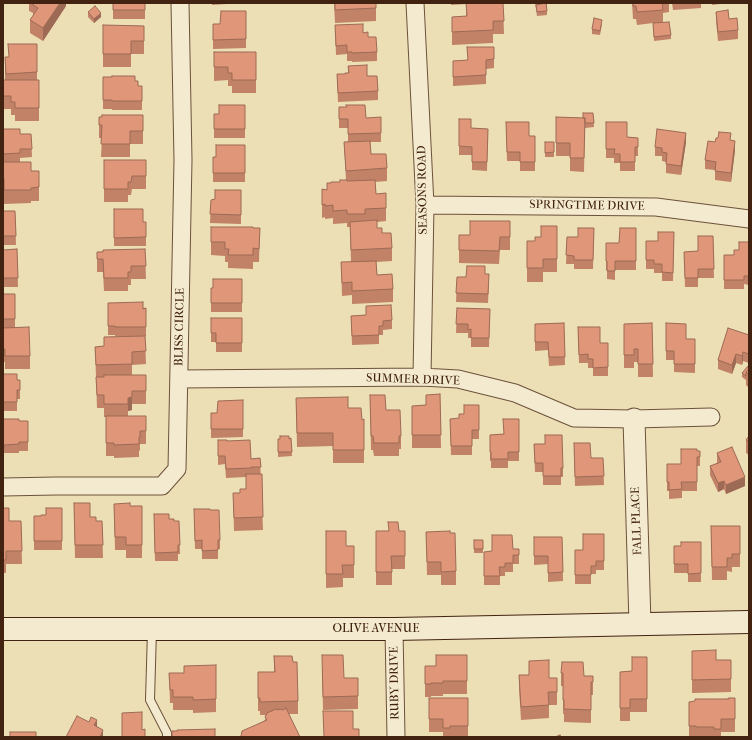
<!DOCTYPE html>
<html>
<head>
<meta charset="utf-8">
<style>
	body { margin:0 }
	#map { position:relative; width:752px; height:740px; overflow:hidden; background:#ecdeb5; font-family:"IM FELL French Canon",serif }
	canvas { display:block }
	.frame { position:absolute; inset:0; border:4px solid #422312; pointer-events:none }
</style>
</head>
<body>
<div id="map">
<canvas width="752" height="740"></canvas>
<div class="frame"></div>
</div>
<script>
const context = document.querySelector('canvas').getContext('2d');
context.lineJoin = 'round';
function toPath(rows) {
  const path = new Path2D();
  for (const r of rows) {
    path.moveTo(r[0], r[1]);
    for (let i = 2; i < r.length; i += 2) path.lineTo(r[i], r[i + 1]);
  }
  return path;
}
function stroke(path, color, width, dash) {
  context.strokeStyle = color;
  context.lineWidth = width;
  context.lineCap = dash ? 'butt' : 'round';
  context.setLineDash(dash || []);
  context.stroke(path);
}
function fillPath(path, color) {
  context.fillStyle = color;
  context.fill(path, 'evenodd');
}
function write(font, color, halo, rows, align = 'center') {
  context.font = font + ' "IM FELL French Canon",serif';
  context.lineWidth = 4;
  context.setLineDash([]);
  context.textBaseline = 'middle';
  context.strokeStyle = halo;
  context.fillStyle = color;
  for (const [text, x, y, turn = 0] of rows) {
    context.save();
    context.translate(x, y);
    context.rotate((+turn || 0) * Math.PI / 180);
    context.textAlign = isNaN(turn) ? turn : align;
    if (halo) context.strokeText(text, 0, 0);
    context.fillText(text, 0, 0);
    context.restore();
  }
}
const service = toPath([
	[152,630,150,700,167,733,167,737]
]);
const minor = toPath([
	[415,3,425,205,422,377],
	[425,205,656,207,749,219],
	[179,379,422,377,458,379,515,393,574,418,634,419,711,417],
	[3,487,56,486,162,486,177,469,183,160,180,3],
	[394,629,396,737]
]);
const tertiary = toPath([
	[634,419,640,624]
]);
const secondary = toPath([
	[3,629,394,629,749,622]
]);
stroke(service, '#6c523b', 10);
stroke(minor, '#6c523b', 19);
stroke(tertiary, '#6c523b', 23);
stroke(secondary, '#422312', 24);
stroke(service, '#f3eacf', 8);
stroke(minor, '#f3eacf', 17);
stroke(tertiary, '#f3eacf', 21);
stroke(secondary, '#f3eacf', 22);
fillPath(toPath([
	[29,3,66,3,66,6,43,41,30,33,30,20,33,16,33,13,29,11],
	[113,3,145,3,145,19,113,19],
	[212,3,242,3,212,5],
	[334,3,376,3,376,21,335,23],
	[451,3,503,3,504,34,493,34,493,43,452,45,452,17,466,16,466,4,451,5],
	[535,3,547,3,547,15,537,16],
	[632,3,669,3,669,12,663,13,663,23,671,35,671,39,654,41,653,23,637,25,636,19,633,19],
	[672,3,701,3,701,8,673,10],
	[712,3,728,3,712,5],
	[246,11,246,48,213,49,213,24,220,24],
	[88,12,101,17,94,23,88,17],
	[716,12,729,19,738,30,738,39,718,41,716,21],
	[602,24,600,35,592,34,592,29],
	[103,25,144,26,144,54,131,54,131,67,103,67],
	[335,25,363,33,368,37,377,52,377,61,352,62,352,61,347,61,347,54,336,55],
	[37,44,37,80,39,80,39,121,15,121,15,115,11,115,11,109,3,109,3,80,5,80,5,57,9,57],
	[467,47,494,47,494,68,486,69,486,84,453,86,453,61,468,60],
	[214,52,256,52,256,93,232,93,232,86,228,86,228,80,214,81],
	[348,66,367,76,378,91,378,100,338,102,337,74,345,74,348,73],
	[103,77,135,81,138,86,142,86,142,110,112,110,112,109,103,109],
	[245,105,245,138,214,138,214,114,219,114],
	[339,107,366,118,381,133,381,142,370,142,371,154,387,168,387,181,375,182,376,194,386,208,386,221,377,222,377,228,382,233,392,248,392,261,376,262,377,275,393,289,393,302,352,304,352,295,342,296,341,262,351,262,350,227,347,227,347,223,333,224,333,218,325,219,325,217,322,218,322,189,327,190,340,182,346,180,344,142,348,142,348,128,339,128],
	[593,113,594,127,585,128,584,172,570,171,570,156,556,156,556,117,583,118],
	[143,115,143,144,130,144,130,157,101,157,102,138,99,138,99,117],
	[459,119,471,128,488,129,487,171,472,170,472,155,459,155],
	[506,122,529,136,535,136,535,171,520,171,520,161,507,161],
	[606,122,627,137,638,138,638,156,635,156,635,171,620,171,620,163,614,163,614,158,606,158],
	[3,129,20,134,31,134,32,157,20,158,20,162,31,171,39,171,39,201,31,201,31,203,4,204,4,192,3,192],
	[731,140,735,150,731,182,715,180,715,170,705,169,705,160,715,142],
	[545,142,554,142,554,157,545,157],
	[686,142,681,175,666,173,666,162,662,161,662,156,655,156,655,147],
	[245,145,245,182,213,182,213,157,216,157],
	[104,160,146,160,146,189,132,189,131,195,128,195,128,202,104,202],
	[241,190,241,224,210,223,211,200,215,199],
	[114,209,143,222,146,222,146,246,114,246],
	[3,211,15,211,16,245,3,245],
	[510,221,510,250,500,250,499,264,459,263,459,235,470,235],
	[557,226,557,272,543,272,543,282,527,282,527,241,535,241],
	[211,227,260,228,259,262,253,262,253,269,228,268,228,262,225,262,225,256,211,255],
	[594,228,593,269,574,269,574,264,566,264,567,237,578,237],
	[636,228,636,270,615,270,615,280,607,279,607,270,606,270,606,243,619,243],
	[674,232,673,281,662,281,662,273,654,273,654,269,646,269,646,241,658,241],
	[713,236,714,278,698,278,698,287,685,287,684,252,698,251],
	[749,242,749,285,744,284,744,289,724,289,724,255,734,255],
	[17,249,18,287,3,287,3,250],
	[145,249,146,279,131,279,131,285,128,285,128,291,104,291,103,272,97,272,97,252],
	[457,277,466,277,489,283,488,303,456,302],
	[242,279,242,312,211,312,211,288,213,288],
	[3,294,15,294,15,328,3,328],
	[108,303,146,308,146,336,115,336,115,335,108,335],
	[366,306,392,320,392,329,383,330,383,335,379,335,379,344,352,345,351,316,366,315],
	[457,308,490,309,489,347,471,347,471,338,468,338,468,333,456,333],
	[211,318,242,318,242,352,216,352,216,342,211,342],
	[564,323,565,365,549,366,548,350,535,351,535,324],
	[652,323,653,377,638,377,638,362,634,362,634,368,624,368,624,324],
	[666,323,686,339,695,339,695,373,674,372,674,360,666,360],
	[578,327,600,343,608,343,608,376,593,376,593,368,588,368,588,363,579,363],
	[3,328,30,356,30,369,5,369,5,362,3,362],
	[749,335,749,363,743,361,742,365,736,363,732,374,718,369,718,360],
	[145,336,146,364,132,365,132,375,146,375,146,404,132,404,132,410,128,411,128,416,146,416,146,444,140,444,140,450,139,451,139,457,114,458,114,456,106,456,106,417,104,417,104,408,97,408,95,347,104,346,104,337],
	[749,365,749,388,746,385,746,380,742,377,742,373],
	[3,374,17,380,20,380,20,399,17,399,17,411,3,411],
	[440,394,441,448,412,448,412,406,426,405],
	[370,395,386,410,401,436,401,449,399,449,399,456,374,456,373,450,371,450],
	[296,398,348,408,362,420,364,419,364,463,333,463,333,446,297,447],
	[243,400,243,437,211,438,211,413,217,413],
	[3,419,19,421,28,421,28,451,19,451,19,453,4,453,4,457,3,457],
	[450,419,479,430,479,439,472,439,472,455,451,455],
	[519,419,519,461,508,461,508,468,491,468,491,461,490,461,490,435,503,434],
	[749,426,749,455,746,453,746,440,749,436],
	[545,435,563,468,563,477,561,477,561,485,543,485,543,472,535,472,534,444,545,444],
	[291,438,292,456,278,457,278,439],
	[218,440,227,441,251,459,260,458,263,530,234,531,233,493,240,493,246,489,246,477,226,478,225,464,218,465],
	[574,443,591,458,603,458,604,485,575,486],
	[697,451,700,451,700,466,697,466,697,491,682,491,682,498,669,499,669,491,667,491,667,464,681,464],
	[717,453,745,486,726,494,724,489,718,492,710,475,710,466,717,463],
	[74,503,90,517,96,521,102,521,103,558,75,558],
	[114,504,130,506,142,506,142,558,126,558,126,550,115,550],
	[3,508,9,521,21,521,22,564,6,564,6,573,3,573],
	[62,508,62,550,34,550,34,516,41,516,46,515],
	[194,509,210,510,220,540,220,549,218,549,218,559,202,559,202,549,195,549],
	[154,514,169,519,174,521,179,521,180,554,178,554,178,561,155,561],
	[711,526,740,526,740,567,732,567,732,572,727,571,727,580,712,580],
	[326,531,346,546,354,546,354,578,343,578,343,587,326,588],
	[376,531,405,531,405,569,392,569,392,585,376,585],
	[426,532,456,571,456,585,441,585,441,575,427,575],
	[604,534,604,570,596,570,596,574,591,574,591,584,575,584,575,550,583,550],
	[534,537,562,537,563,581,548,582,548,564,534,565],
	[474,540,483,540,483,553,474,553],
	[701,542,701,582,688,582,688,573,674,573,674,546,681,546],
	[513,549,519,549,519,564,513,564,513,572,505,572,505,576,500,576,500,585,484,585,484,552],
	[692,651,716,660,731,660,731,692,692,693],
	[467,655,467,694,443,694,443,696,431,696,431,697,425,697,425,666,436,666],
	[274,656,293,662,298,701,298,714,289,714,300,737,241,737,241,736,265,720,266,715,260,715,260,711,258,711,258,672,274,672],
	[647,657,647,712,630,712,630,721,620,721,620,672,632,671],
	[216,665,216,712,193,713,193,710,173,710,173,703,170,703,169,673,184,673],
	[322,668,344,678,358,678,358,709,323,710],
	[561,673,584,676,593,676,593,695,591,695,591,723,564,722,564,714,563,714,563,686,561,686],
	[519,675,549,678,557,692,557,705,549,705,549,718,521,720,519,688],
	[429,698,468,698,468,737,443,737,443,732,429,732],
	[735,698,735,732,721,732,721,737,689,737,689,702]
]), '#c18268');
fillPath(toPath([
	[60,3,66,3,66,6,43,41,43,28],
	[101,13,101,17,94,23,94,19],
	[686,133,686,142,681,175,681,166],
	[735,141,735,150,731,182,731,173],
	[743,352,743,361,742,365,742,356],
	[736,354,736,363,732,374,732,365],
	[132,397,132,410,128,411,128,398],
	[745,477,745,486,726,494,726,485],
	[724,481,724,489,718,492,718,483],
	[97,720,97,734,94,725],
	[103,730,103,737,100,737]
]), '#9d6a55');
const building = toPath([
	[34,3,60,3,43,28,30,20,38,8,33,5,34,3],
	[113,3,145,3,145,10,113,10,113,3],
	[335,3,376,3,376,8,335,10,335,3],
	[466,3,503,3,504,21,493,21,493,30,452,32,452,17,467,16,466,3],
	[546,3,547,11,537,12,536,5,546,3],
	[633,3,662,3,663,10,637,12,636,6,633,6,633,3],
	[95,6,101,13,94,19,88,12,95,6],
	[728,10,729,19,737,18,738,30,718,32,716,12,728,10],
	[221,11,246,11,246,39,213,40,213,24,220,24,221,11],
	[594,18,602,20,600,31,592,29,594,18],
	[669,22,671,35,654,37,653,23,669,22],
	[363,24,363,33,368,32,368,37,376,37,377,52,352,53,352,52,347,52,347,45,336,46,335,25,363,24],
	[103,25,144,26,144,41,131,41,131,54,103,54,103,25],
	[8,44,37,44,37,72,6,74,5,57,9,57,8,44],
	[467,47,494,47,494,59,486,60,486,75,453,77,453,61,468,60,467,47],
	[214,52,256,52,256,80,232,80,232,73,228,73,228,67,214,67,214,52],
	[367,65,367,76,377,76,378,91,338,93,337,74,345,74,345,73,349,73,348,66,367,65],
	[112,76,135,76,135,81,138,81,138,86,142,86,142,101,112,101,112,100,103,100,103,77,112,77,112,76],
	[3,80,39,80,39,108,15,108,15,102,11,102,11,96,3,96,3,80],
	[219,105,245,105,245,129,214,129,214,114,219,114,219,105],
	[346,105,365,105,366,118,381,117,381,133,348,134,348,119,339,119,339,107,347,107,346,105],
	[583,113,593,113,594,123,585,123,585,118,583,118,583,113],
	[102,115,143,115,143,131,130,131,130,144,101,144,102,125,99,125,99,117,102,117,102,115],
	[556,117,585,118,584,158,570,158,570,143,556,143,556,117],
	[459,119,471,119,471,128,488,129,487,162,472,162,472,147,459,146,459,119],
	[506,122,529,122,529,136,535,136,535,162,520,162,520,152,507,152,506,122],
	[606,122,627,122,627,137,638,138,638,147,635,147,635,162,620,162,620,154,614,154,615,149,606,149,606,122],
	[3,129,20,129,20,134,31,134,32,149,20,149,20,153,3,154,3,129],
	[657,129,686,133,681,166,666,164,667,153,662,152,662,148,655,147,657,129],
	[719,132,731,133,730,140,735,141,731,173,715,171,716,162,705,160,708,141,715,142,716,138,718,138,719,132],
	[370,141,371,154,386,154,387,168,346,171,344,142,370,141],
	[545,142,554,142,554,152,545,153,545,142],
	[216,145,245,145,245,173,213,173,213,157,216,157,216,145],
	[104,160,146,160,146,176,132,176,131,182,128,182,128,189,104,189,104,160],
	[3,162,31,162,31,171,39,171,39,187,31,188,31,190,4,190,4,178,3,178,3,162],
	[340,180,347,180,347,181,375,180,376,194,386,193,386,208,365,209,365,214,347,214,347,210,333,211,333,205,325,206,325,204,322,205,322,189,327,190,327,183,331,183,331,182,340,182,340,180],
	[215,190,241,190,241,215,210,214,211,200,215,199,215,190],
	[114,209,143,209,143,222,146,222,146,237,114,238,114,209],
	[3,211,15,211,16,236,3,236,3,211],
	[377,220,377,228,382,228,382,233,391,233,392,248,351,250,350,222,377,220],
	[470,221,510,221,510,237,500,237,499,251,459,250,459,235,470,235,470,221],
	[541,226,557,226,557,259,543,259,543,268,527,268,527,241,535,241,535,237,541,237,541,226],
	[211,227,253,227,253,228,260,228,259,249,253,248,253,255,228,255,229,249,225,249,225,242,211,242,211,227],
	[578,228,594,228,593,260,574,260,574,256,566,255,567,237,578,237,578,228],
	[620,228,636,228,636,261,615,261,615,271,607,271,607,261,606,261,606,243,619,243,620,228],
	[658,232,674,232,673,273,662,272,662,264,654,264,654,260,646,260,646,241,658,241,658,232],
	[698,236,713,236,714,269,698,269,698,278,685,278,684,252,698,251,698,236],
	[739,242,749,242,749,276,744,276,744,280,724,280,724,255,734,255,734,250,739,250,739,242],
	[17,249,18,278,3,278,3,250,17,249],
	[145,249,146,266,131,266,131,272,128,272,128,278,104,278,103,259,97,259,97,252,103,252,103,250,145,249],
	[376,261,377,275,392,274,393,289,352,291,352,282,342,283,341,262,376,261],
	[467,266,485,266,485,274,489,274,488,294,456,293,457,277,466,277,467,266],
	[213,279,242,279,242,303,211,303,211,288,213,288,213,279],
	[3,294,15,294,15,319,3,319,3,294],
	[143,302,143,309,146,308,146,327,115,327,115,326,108,326,108,303,143,302],
	[391,305,392,320,383,321,383,326,379,326,379,335,352,336,351,316,366,315,366,306,391,305],
	[457,308,490,309,489,338,471,338,471,329,468,330,468,324,456,324,457,308],
	[211,318,242,318,242,343,216,343,216,333,211,333,211,318],
	[564,323,565,357,549,357,548,342,535,342,535,324,564,323],
	[652,323,653,364,638,364,638,349,634,349,634,355,624,355,624,324,652,323],
	[666,323,686,324,686,339,695,339,695,364,674,364,674,351,666,351,666,323],
	[29,327,30,356,5,356,5,349,3,349,3,328,29,327],
	[578,327,600,327,600,343,608,343,608,367,593,368,593,359,588,359,588,354,579,355,578,327],
	[728,328,749,335,749,354,743,352,742,356,736,354,732,365,718,360,728,328],
	[145,336,146,351,132,352,132,364,96,365,95,347,104,346,104,337,145,336],
	[749,365,749,369,746,372,746,376,742,373,749,365],
	[749,369,749,375,746,372,749,369],
	[3,374,17,374,17,380,20,380,20,390,17,390,17,402,3,402,3,374],
	[104,375,146,375,146,391,132,391,132,397,128,398,128,404,104,404,104,395,97,395,96,377,104,377,104,375],
	[440,394,441,435,412,435,412,406,426,405,426,395,440,394],
	[370,395,385,395,386,410,400,410,401,436,399,436,399,443,374,443,373,436,371,436,370,395],
	[348,397,348,408,361,408,362,420,364,419,364,450,333,450,333,433,297,433,296,398,348,397],
	[243,400,243,429,211,429,211,413,217,413,218,401,243,400],
	[464,405,479,405,479,430,472,430,472,446,451,446,450,419,459,418,459,414,464,414,464,405],
	[106,416,146,416,146,431,140,431,140,437,139,437,139,444,114,445,114,443,106,443,106,416],
	[3,419,19,419,19,421,28,421,28,442,19,442,19,444,4,445,4,448,3,448,3,419],
	[503,419,519,419,519,452,508,452,508,459,491,459,491,452,490,452,490,435,504,434,503,419],
	[545,435,562,435,563,468,561,468,561,476,543,476,543,463,535,463,534,444,545,444,545,435],
	[280,436,289,436,289,439,291,438,292,452,278,452,278,439,280,439,280,436],
	[749,436,749,442,746,440,749,436],
	[218,440,227,440,227,441,250,440,251,459,260,458,261,467,251,467,251,468,226,469,225,456,218,456,218,440],
	[574,443,590,443,591,458,603,458,604,476,575,477,574,443],
	[732,447,745,477,726,485,724,481,718,483,710,466,721,462,717,453,732,447],
	[681,449,697,449,697,451,700,451,700,457,697,457,697,482,681,482,682,489,669,490,669,482,667,482,667,464,681,464,681,449],
	[246,474,262,474,263,517,234,518,233,493,240,493,240,489,246,489,246,474],
	[74,503,90,503,90,517,96,517,96,521,102,521,103,545,75,545,74,503],
	[130,503,130,506,142,506,142,545,126,545,126,537,115,537,114,504,130,503],
	[3,508,9,508,9,521,21,521,22,551,6,551,6,560,3,560,3,508],
	[46,508,62,508,62,541,34,541,34,516,41,516,41,515,46,515,46,508],
	[194,509,210,509,210,510,219,510,220,540,218,540,218,550,202,551,202,540,195,541,194,509],
	[154,514,169,514,169,519,174,519,174,521,179,521,180,545,178,545,178,552,155,553,154,514],
	[388,522,398,522,399,531,405,531,405,556,391,556,392,572,376,572,376,531,389,531,388,522],
	[711,526,740,526,740,554,732,554,732,558,727,558,727,567,712,567,711,526],
	[326,531,346,531,346,546,354,546,354,565,342,565,343,574,326,574,326,531],
	[450,531,450,533,455,533,456,571,441,572,441,562,427,562,426,532,450,531],
	[583,534,604,534,604,561,596,561,596,566,591,566,591,575,575,575,575,550,583,550,583,534],
	[492,535,512,535,513,549,519,549,519,555,513,555,513,563,505,563,505,567,499,567,500,576,484,576,484,552,492,551,492,535],
	[534,537,562,537,563,572,548,573,548,556,534,556,534,537],
	[474,540,483,540,483,549,474,549,474,540],
	[681,542,701,542,701,573,688,574,688,564,674,564,674,546,681,546,681,542],
	[716,650,716,660,731,660,731,679,692,680,692,651,716,650],
	[322,655,343,655,344,678,358,678,358,696,323,697,322,655],
	[436,655,467,655,467,681,443,681,443,683,431,683,431,684,425,684,425,666,436,666,436,655],
	[274,656,292,656,293,662,297,662,298,701,260,702,260,698,258,698,258,672,275,672,274,656],
	[632,657,647,657,647,699,630,699,630,708,620,708,620,672,632,671,632,657],
	[549,660,549,678,557,678,557,692,548,692,549,705,521,707,519,675,529,675,529,661,549,660],
	[562,662,583,662,584,676,593,676,593,682,591,682,591,710,564,709,564,700,563,700,563,673,561,673,562,662],
	[216,665,216,699,193,700,193,697,173,697,173,690,170,690,169,673,184,673,184,666,216,665],
	[429,698,468,698,468,726,450,726,450,728,443,728,443,719,429,719,429,698],
	[729,698,735,698,735,719,721,719,721,729,714,729,714,727,696,727,696,726,689,726,689,702,695,701,695,699,729,699,729,698],
	[286,708,300,737,242,737,241,736,242,731,267,720,265,717,267,713,276,709,278,710,280,709,283,710,286,708],
	[323,711,353,711,353,729,359,729,359,737,324,737,323,711],
	[142,712,142,730,145,729,145,737,122,737,122,713,142,712],
	[77,716,89,722,91,717,97,720,94,725,103,730,100,737,66,737,77,716],
	[215,729,215,737,172,737,172,731,177,731,177,730,215,729],
	[10,732,36,732,36,737,10,737,10,732],
	[560,735,561,737,555,737,560,735]
]);
fillPath(building, '#e09779');
stroke(building, '#9d6a55', 1);
write('12px', '#422312', '#f3eacf', [
	["SEASONS ROAD",423,190,-91],
	["SPRINGTIME DRIVE",587,206,1],
	["BLISS CIRCLE",180,327,-89],
	["SUMMER DRIVE",413,380,2],
	["FALL PLACE",637,521,-92],
	["OLIVE AVENUE",376,629],
	["RUBY DRIVE",395,683,-91]
]);
</script>
</body>
</html>
